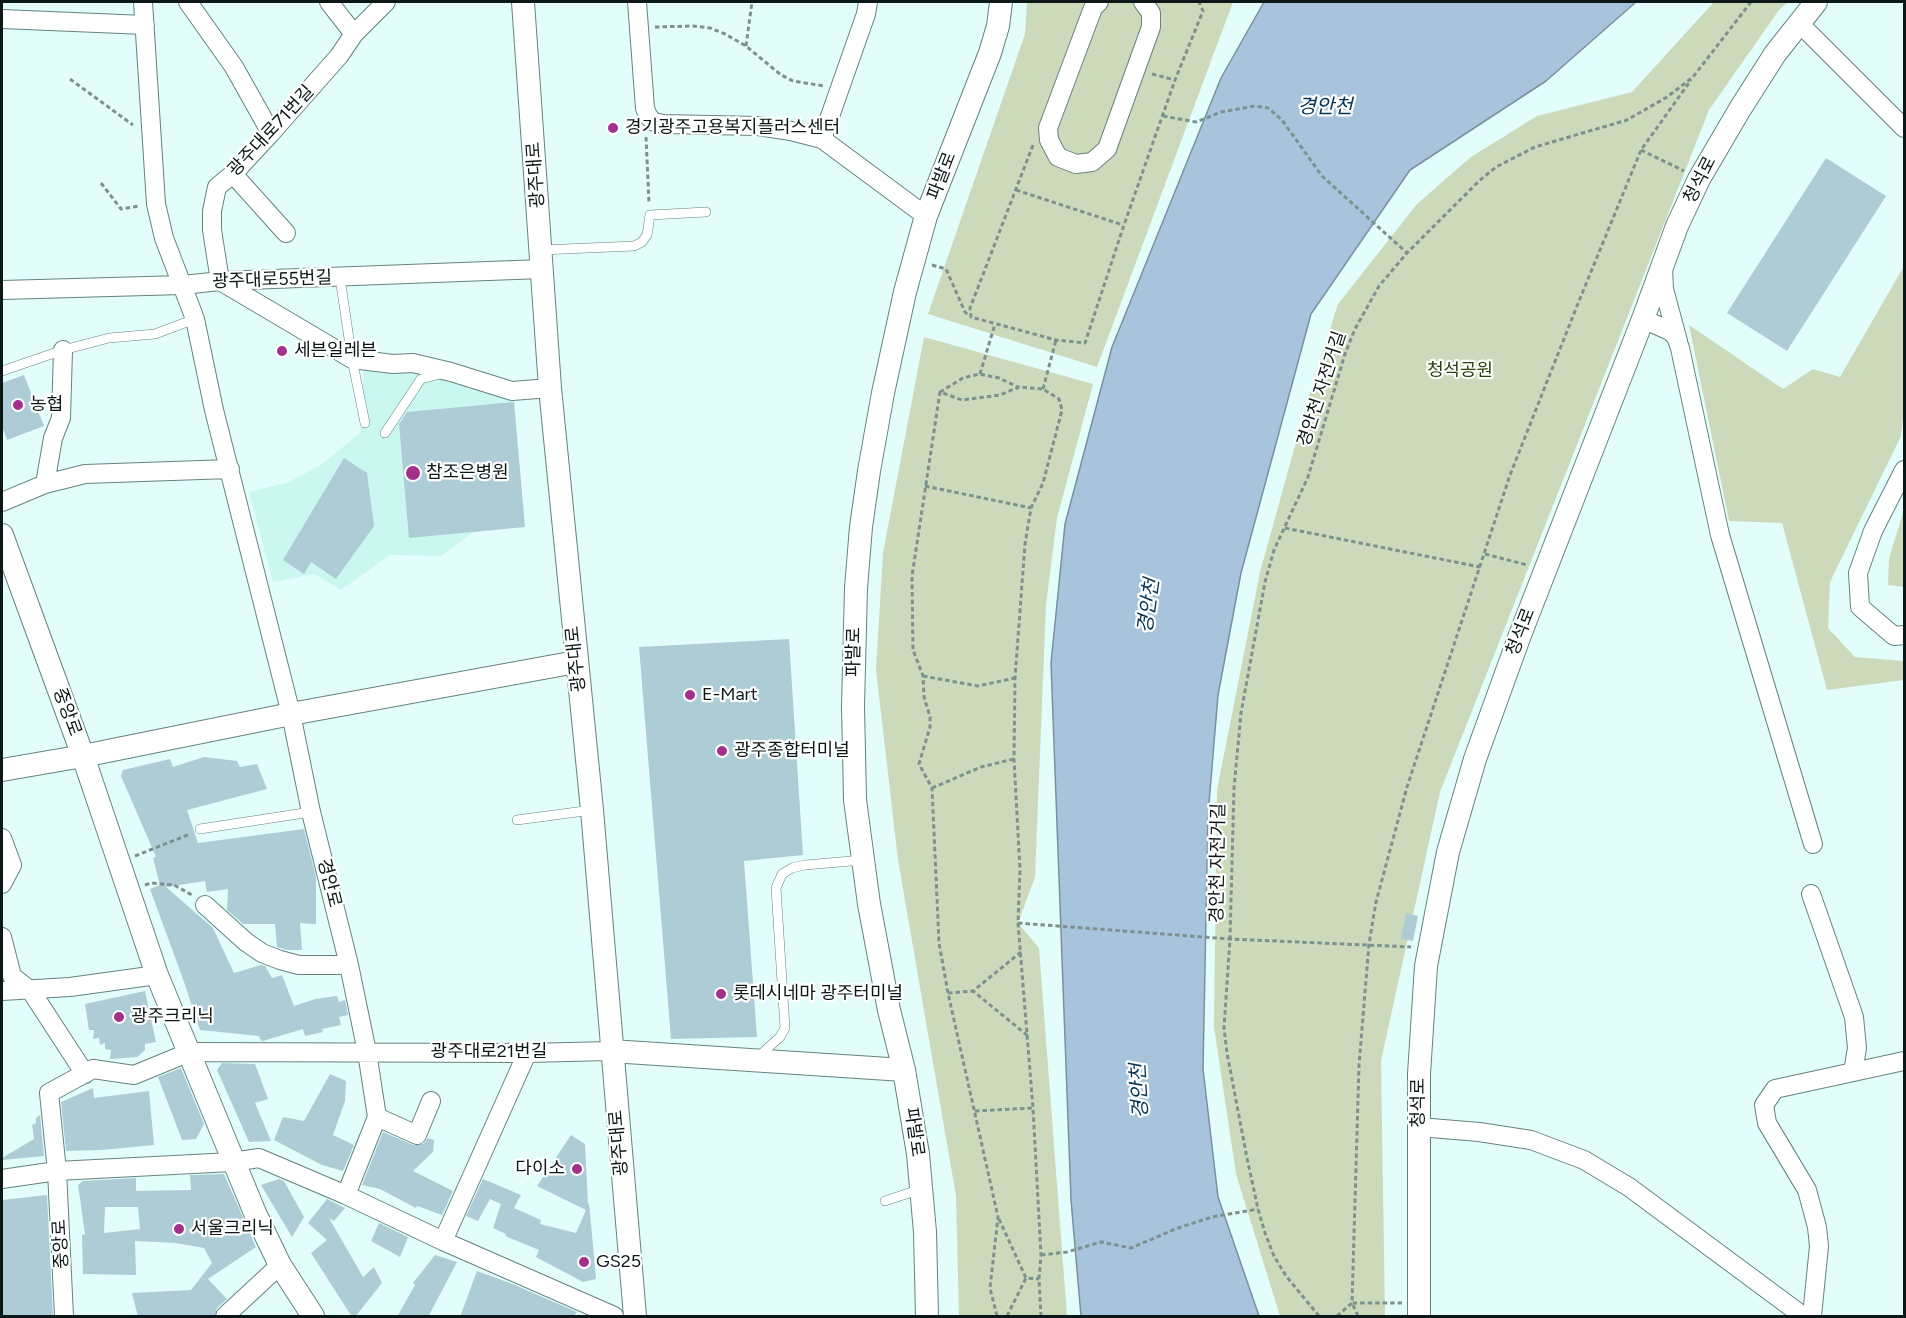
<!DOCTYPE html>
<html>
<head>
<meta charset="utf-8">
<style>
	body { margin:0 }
	#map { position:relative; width:1906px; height:1318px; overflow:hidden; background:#e3fefa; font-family:Figtree,sans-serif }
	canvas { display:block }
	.frame { position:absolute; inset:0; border:3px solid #0c1817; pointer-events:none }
</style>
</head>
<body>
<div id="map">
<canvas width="1906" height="1318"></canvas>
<div class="frame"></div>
</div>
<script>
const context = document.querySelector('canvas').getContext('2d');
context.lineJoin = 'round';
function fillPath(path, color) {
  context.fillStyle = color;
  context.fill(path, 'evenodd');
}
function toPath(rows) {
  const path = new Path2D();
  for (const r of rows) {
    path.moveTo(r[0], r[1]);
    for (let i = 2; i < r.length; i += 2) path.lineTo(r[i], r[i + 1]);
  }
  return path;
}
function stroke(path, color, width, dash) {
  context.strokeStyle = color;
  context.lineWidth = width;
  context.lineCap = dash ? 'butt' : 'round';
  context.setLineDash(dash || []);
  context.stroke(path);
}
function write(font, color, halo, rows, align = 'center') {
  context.font = font + ' Figtree,"Noto Sans KR",sans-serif';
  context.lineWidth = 4.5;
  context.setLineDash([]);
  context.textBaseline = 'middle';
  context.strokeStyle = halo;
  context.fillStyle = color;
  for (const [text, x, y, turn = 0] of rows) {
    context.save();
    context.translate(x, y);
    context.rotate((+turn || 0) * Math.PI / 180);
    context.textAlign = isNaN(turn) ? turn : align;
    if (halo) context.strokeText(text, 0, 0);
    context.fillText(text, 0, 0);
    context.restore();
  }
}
fillPath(toPath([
	[413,366,514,402,525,527,474,532,441,556,390,555,341,590,314,574,273,582,249,492,289,482,322,464,360,433,364,369]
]), '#cbf7f1');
fillPath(toPath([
	[1027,2,1233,2,1097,367,928,314,1025,34],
	[1714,2,1788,2,1779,10,1709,110,1440,792,1381,1061,1385,1316,1280,1316,1236,1174,1214,1027,1217,790,1260,572,1308,399,1338,304,1417,204,1471,157,1537,116,1632,92],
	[1904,266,1904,408,1901,436,1830,582,1828,628,1855,657,1904,661,1904,680,1827,690,1782,523,1729,521,1689,325,1783,389,1813,369,1840,377],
	[924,337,1093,384,1057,518,1046,605,1035,877,1018,923,1039,948,1067,1316,959,1316,956,1196,898,860,876,670,883,553],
	[1904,510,1904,587,1888,585,1889,558]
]), '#ccdabb');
const water = toPath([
	[1264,2,1636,2,1546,81,1410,170,1311,314,1241,573,1218,695,1208,815,1203,1069,1218,1197,1259,1316,1081,1316,1071,1200,1051,663,1065,524,1112,347,1221,78,1264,2]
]);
fillPath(water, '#a8c3dc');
stroke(water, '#7990a1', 1.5);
fillPath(toPath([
	[1826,158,1886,196,1787,351,1727,313],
	[24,375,44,426,7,440,2,426,2,383],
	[514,402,525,527,409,538,399,424,407,412],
	[344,458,367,473,374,526,336,579,311,562,304,574,283,560],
	[789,639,803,855,744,861,757,1037,671,1039,639,647],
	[204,757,237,761,240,767,257,764,267,789,187,810,198,843,304,829,316,877,316,924,300,923,302,950,287,950,277,947,275,924,243,924,227,910,228,889,207,892,205,881,166,887,213,928,234,973,261,965,265,966,272,978,282,975,294,1006,315,999,337,996,339,1002,345,1000,348,1015,339,1017,341,1025,322,1029,323,1032,305,1036,303,1029,263,1041,261,1041,259,1036,200,1030,183,979,150,889,160,885,153,858,156,857,121,776,123,770,170,759,173,767],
	[1406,913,1418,916,1413,941,1401,939],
	[145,991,156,1042,145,1044,145,1050,137,1057,110,1059,111,1050,105,1049,105,1043,100,1045,99,1038,93,1039,94,1030,89,1030,85,1004],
	[222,1063,255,1064,268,1099,255,1103,271,1141,249,1142,217,1070],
	[181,1068,204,1124,196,1139,182,1140,158,1077],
	[330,1074,346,1081,345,1101,333,1135,354,1145,343,1171,322,1165,274,1140,283,1117,304,1121],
	[93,1088,94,1098,149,1091,154,1145,101,1150,66,1151,61,1102],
	[40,1115,44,1156,2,1160,2,1158,34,1139,32,1125,36,1123,36,1118],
	[383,1132,413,1145,423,1144,428,1138,434,1140,433,1152,413,1171,453,1191,442,1215,417,1206,416,1208,380,1189,362,1185],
	[571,1135,585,1144,588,1205,589,1202,596,1279,583,1282,536,1257,539,1250,505,1236,506,1234,493,1228,501,1204,490,1199,478,1221,466,1216,483,1179,521,1195,514,1208,541,1220,540,1224,576,1233,586,1210,537,1186],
	[224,1174,256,1247,208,1279,227,1299,217,1308,214,1317,138,1317,132,1293,191,1290,212,1263,204,1248,176,1243,135,1241,136,1275,83,1274,82,1235,85,1234,78,1185,83,1181,136,1178,136,1191,191,1190,190,1175],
	[105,1207,138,1207,140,1229,104,1233],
	[279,1179,284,1181,304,1217,292,1237,261,1185],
	[47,1195,53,1317,2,1317,2,1200],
	[327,1199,345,1208,334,1221,329,1218,363,1277,374,1267,382,1283,355,1317,352,1317,311,1253,327,1240,308,1223],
	[379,1223,408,1237,400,1257,371,1241],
	[435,1255,457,1262,428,1317,397,1317,415,1285,413,1283],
	[477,1271,510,1283,577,1312,573,1317,460,1317]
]), '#adccd5');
const service = toPath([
	[541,250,634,246,642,242,647,235,650,215,706,212],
	[340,278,352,359,365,423],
	[2,371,63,350,109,338,155,334,195,319],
	[385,433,421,379,440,374],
	[517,820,592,810],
	[200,829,311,812],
	[759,1056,780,1037,785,1028,776,888,782,874,792,868,805,865,863,860],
	[885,1201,921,1189]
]);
const minor = toPath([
	[143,2,156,204,164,238,195,319,214,410,291,714,311,812,349,965,367,1052,377,1117,346,1195],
	[188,2,234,67,271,133],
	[329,2,354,34],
	[386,2,354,34,339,56,271,133,233,174,217,187,212,211,212,230,220,281,352,359,393,364,413,363,451,372,512,391,550,388],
	[637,2,645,108,648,116,654,122,663,124,758,126,791,131,822,139,926,216],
	[1099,2,1093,8,1048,128,1049,140,1058,157,1076,164,1092,162,1107,149,1151,27,1151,13,1143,2],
	[2,19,145,25],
	[1799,23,1904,128],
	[822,139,866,14,868,2],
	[233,174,286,233],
	[1663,268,1664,289,1678,341],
	[2,290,183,285,220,281,542,269],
	[1643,319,1670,331,1676,337,1680,348,1720,535,1813,844],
	[1904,470,1873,531,1858,573,1860,607,1894,636,1904,635],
	[45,484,53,438,61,418,63,350],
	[2,502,45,484,85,474,230,469],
	[2,838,12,865,2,884],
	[1811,894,1854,1017,1857,1048,1853,1072],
	[205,905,246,942,262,953,280,960,299,965,349,965],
	[2,937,12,976,31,991,85,1074],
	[2,991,70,987,157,975],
	[377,1117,417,1135,431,1101],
	[1419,1127,1479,1132,1531,1140,1584,1160,1629,1187,1803,1316],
	[2,1179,57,1171,232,1162,259,1158,346,1195,443,1241,614,1316],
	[443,1241,527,1053],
	[64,1316,57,1171,49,1093,93,1069,134,1075,190,1052,527,1053,611,1051],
	[225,1316,280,1265],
	[1812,1316,1819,1246,1817,1227,1807,1190,1767,1123,1764,1105,1775,1089,1904,1061]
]);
const tertiary = toPath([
	[523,2,550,388,592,810,635,1316],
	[2,535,83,756,157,975,255,1213,280,1265,313,1316],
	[2,770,83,756,291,714,576,662],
	[611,1051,904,1070],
	[927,1316,925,1232,918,1154,904,1070,889,1010,869,904,855,800,853,706,856,588,861,527,869,471,883,393,905,292,926,216,990,53,998,26,1001,2],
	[1419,1316,1419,1074,1426,966,1448,852,1475,759,1520,635,1643,319,1677,226,1699,179,1740,109,1775,54,1816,2]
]);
stroke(service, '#64837f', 10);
stroke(minor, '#64837f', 20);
stroke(tertiary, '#64837f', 24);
stroke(toPath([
	[655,27,693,26,710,28,725,34,746,46,781,75,793,81,824,86],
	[746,46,752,2],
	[1152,74,1175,80],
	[70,79,133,125],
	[1163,116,1196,122,1221,112,1255,106,1268,108,1282,120,1322,176,1407,253],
	[646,137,649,203],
	[1033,145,970,308,971,317,1056,340,1085,343,1124,225,1175,80,1203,11,1199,2],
	[1641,150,1684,171],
	[101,183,121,209,139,206],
	[1016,190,1123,225],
	[932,265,946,269,965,312,969,316],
	[980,374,995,324],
	[1043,389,1056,340],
	[940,392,963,378,979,374,999,378,1018,387],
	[925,486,1031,508],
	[1285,528,1480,567],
	[1485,554,1527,565],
	[923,676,978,686,1015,678],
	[932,788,981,767,1014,759],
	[135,856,190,834],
	[145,885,151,883,174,885,192,895],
	[1018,923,1230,939,1411,947],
	[1021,952,973,991,1028,1036],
	[948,993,973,991],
	[975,1111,1033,1108],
	[999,1219,1026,1278,1039,1279],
	[1041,1255,1067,1252,1101,1242,1131,1248,1178,1228,1212,1217,1258,1209],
	[997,1316,990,1288,998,1217,948,993,939,943,932,788,919,764,930,727,930,717,924,697,923,676,913,650,912,576,940,392,962,400,1000,395,1019,387,1043,389,1059,399,1062,410,1043,483,1031,508,1025,544,1015,678,1014,759,1020,870,1018,923,1033,1108,1041,1255,1039,1279,1041,1316],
	[1007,1316,1026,1278],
	[1319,1316,1286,1276,1274,1256,1265,1233,1258,1209,1247,1158,1227,1053,1224,1028,1230,939,1234,788,1241,713,1265,582,1274,550,1308,477,1345,354,1355,329,1379,286,1407,253,1479,181,1496,167,1535,147,1627,120,1667,97,1693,77,1751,2],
	[1337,1316,1352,1303,1359,1065,1369,944,1376,902,1407,787,1510,475,1579,301,1641,150,1691,80],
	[1358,1316,1352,1303,1402,1303]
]), '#7d918e', 3, [4.5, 3]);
stroke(service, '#fff', 9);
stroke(minor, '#fff', 18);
stroke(tertiary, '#fff', 22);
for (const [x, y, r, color] of [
	[613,128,6,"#a3308b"],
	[282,351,6,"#a3308b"],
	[18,405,6,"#a3308b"],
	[413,473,8,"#a3308b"],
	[690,695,6,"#a3308b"],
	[722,751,6,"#a3308b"],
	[721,994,6,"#a3308b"],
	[119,1017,6,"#a3308b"],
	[577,1169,6,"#a3308b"],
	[179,1229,6,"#a3308b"],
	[584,1262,6,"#a3308b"]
]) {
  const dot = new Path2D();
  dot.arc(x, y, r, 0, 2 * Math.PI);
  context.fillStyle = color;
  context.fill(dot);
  stroke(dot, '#fff', 2);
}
write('18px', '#0c1817', '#fff', [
	["경기광주고용복지플러스센터",625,128],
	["세븐일레븐",294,351],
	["농협",30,405],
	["참조은병원",426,473],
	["E-Mart",702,695],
	["광주종합터미널",734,751],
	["롯데시네마 광주터미널",733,994],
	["광주크리닉",131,1017],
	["다이소",565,1169,"right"],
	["서울크리닉",191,1229],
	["GS25",596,1262]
], 'left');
write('18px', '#0c1817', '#fff', [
	["광주대로71번길",271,131,-47],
	["광주대로",536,175,-94],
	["파발로",942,176,-69],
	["청석로",1700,180,-63],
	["광주대로55번길",272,280,-2],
	["경안천 자전거길",1322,389,-72],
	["청석로",1521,632,-69],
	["파발로",854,652,-89],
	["광주대로",576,659,-96],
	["중앙로",67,712,70],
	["경안천 자전거길",1218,863,-89],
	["경안로",329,883,76],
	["광주대로21번길",489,1052],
	["청석로",1419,1103,-90],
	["파발로",914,1132,82],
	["광주대로",619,1143,-95],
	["중앙로",61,1244,-93]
]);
write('18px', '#2f400e', '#fff', [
	["청석공원",1460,371]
]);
write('italic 20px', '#043254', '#fff', [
	["경안천",1325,107],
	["경안천",1149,606,-82],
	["경안천",1140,1091,-93]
]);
</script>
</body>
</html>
